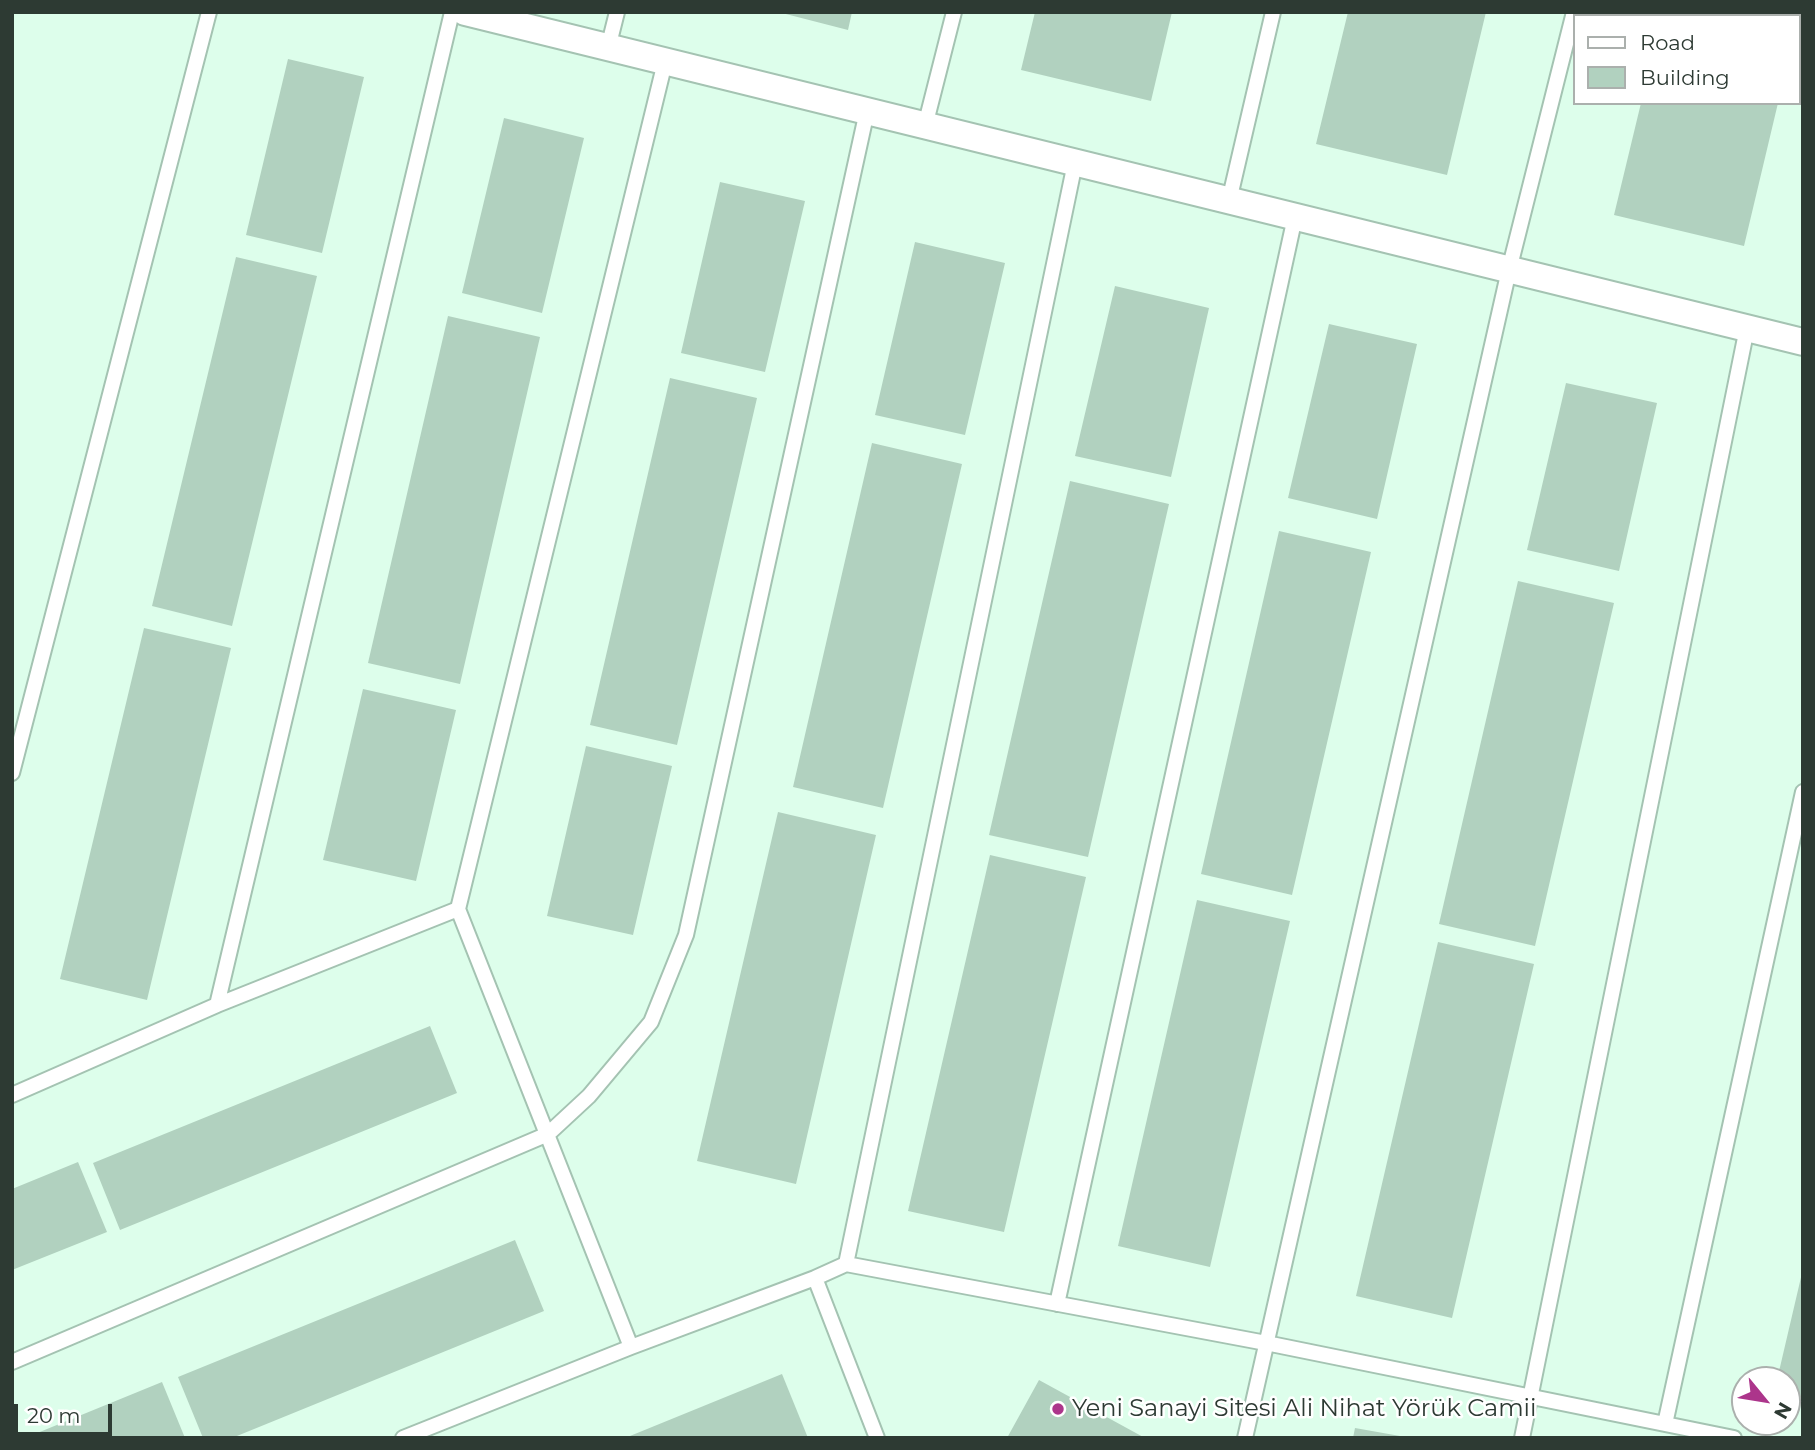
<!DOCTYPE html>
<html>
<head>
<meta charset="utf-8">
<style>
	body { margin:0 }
	#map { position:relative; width:1815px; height:1450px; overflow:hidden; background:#f2fff7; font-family:Montserrat,sans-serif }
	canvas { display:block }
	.frame { position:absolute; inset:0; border:14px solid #2d3a33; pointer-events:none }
	.legend { position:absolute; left:1573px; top:14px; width:228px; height:91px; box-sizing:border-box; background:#fff; border:2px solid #abb0ad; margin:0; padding:9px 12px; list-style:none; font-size:21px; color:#2d3a33 }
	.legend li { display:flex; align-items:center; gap:14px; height:35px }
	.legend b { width:35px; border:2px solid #abb0ad }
	.north { position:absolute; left:1731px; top:1366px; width:70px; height:70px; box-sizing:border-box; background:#fff; border:2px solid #abb0ad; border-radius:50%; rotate:120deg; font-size:19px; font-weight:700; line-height:28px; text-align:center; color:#2d3a33 }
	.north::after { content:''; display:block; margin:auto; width:24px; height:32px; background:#ac358b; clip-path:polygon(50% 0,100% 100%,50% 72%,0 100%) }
	.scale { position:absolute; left:14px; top:1404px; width:98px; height:32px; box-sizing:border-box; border:4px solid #2d3a33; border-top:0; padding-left:9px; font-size:21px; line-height:24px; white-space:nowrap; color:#2d3a33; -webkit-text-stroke:5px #fff; paint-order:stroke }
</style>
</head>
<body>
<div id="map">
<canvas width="1815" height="1450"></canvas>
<div class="frame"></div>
<ul class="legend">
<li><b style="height:9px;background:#fff"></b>Road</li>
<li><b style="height:19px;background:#b1d1bf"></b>Building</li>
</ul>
<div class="north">N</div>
<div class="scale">20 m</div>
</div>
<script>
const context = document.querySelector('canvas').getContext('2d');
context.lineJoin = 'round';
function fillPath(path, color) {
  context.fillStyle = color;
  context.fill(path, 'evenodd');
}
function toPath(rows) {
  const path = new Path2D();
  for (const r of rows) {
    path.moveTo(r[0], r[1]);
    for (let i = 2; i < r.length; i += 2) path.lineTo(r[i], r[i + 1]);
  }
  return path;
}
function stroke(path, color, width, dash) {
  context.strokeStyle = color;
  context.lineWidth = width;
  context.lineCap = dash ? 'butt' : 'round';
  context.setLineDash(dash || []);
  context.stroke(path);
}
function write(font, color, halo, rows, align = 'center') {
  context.font = font + ' Montserrat,sans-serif';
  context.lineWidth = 5;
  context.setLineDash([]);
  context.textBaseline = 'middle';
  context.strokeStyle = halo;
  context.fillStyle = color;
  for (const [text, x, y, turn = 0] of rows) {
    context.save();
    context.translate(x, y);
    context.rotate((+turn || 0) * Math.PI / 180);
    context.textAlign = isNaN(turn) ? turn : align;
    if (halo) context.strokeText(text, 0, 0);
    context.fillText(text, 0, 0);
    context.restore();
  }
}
fillPath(toPath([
	[12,12,1803,12,1803,1438,12,1438],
	[1575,16,1799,16,1799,103,1575,103],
	[1745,1380,1787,1380,1787,1422,1745,1422]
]), '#ddfeeb');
fillPath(toPath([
	[778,12,852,12,848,30],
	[1035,12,1172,12,1151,101,1021,70],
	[1348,12,1486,12,1447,175,1316,144],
	[1662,12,1800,12,1799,16,1662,16],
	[288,59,364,77,322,253,246,235],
	[1641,103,1778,103,1744,246,1614,215],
	[504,118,584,138,542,313,462,293],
	[720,182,805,201,765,372,681,353],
	[915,242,1005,263,965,435,875,415],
	[236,257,317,276,232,626,152,606],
	[1115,286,1209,308,1171,477,1075,456],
	[448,316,540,337,460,684,368,663],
	[1329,324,1417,344,1377,519,1288,498],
	[670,378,757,398,677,745,590,725],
	[1566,383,1657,403,1619,571,1527,550],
	[872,443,962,464,883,808,793,787],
	[1070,481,1169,504,1088,857,989,835],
	[1279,531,1371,552,1292,895,1201,874],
	[1518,581,1614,603,1535,946,1439,924],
	[144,628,231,648,147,1000,60,979],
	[363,689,456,710,416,881,323,860],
	[586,746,672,766,633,935,547,916],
	[778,812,876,835,796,1184,697,1161],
	[990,855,1086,877,1004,1232,908,1211],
	[1197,900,1290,921,1210,1267,1118,1246],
	[1438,942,1534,964,1452,1318,1356,1296],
	[430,1026,457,1093,120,1230,93,1163],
	[78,1162,107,1232,12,1270,12,1189],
	[515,1240,544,1311,232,1438,203,1438,178,1377],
	[1802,1273,1803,1273,1803,1398,1787,1394,1787,1380,1777,1380],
	[782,1374,808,1438,625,1438],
	[1039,1380,1145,1438,1007,1438],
	[162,1382,185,1438,25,1438],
	[1355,1428,1400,1436,1399,1438,1353,1438]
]), '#b1d1bf');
const service = toPath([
	[608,48,617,12],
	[925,126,954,12],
	[1229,201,1273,12],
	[12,773,209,12],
	[458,909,665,62],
	[217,1005,452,12],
	[12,1095,217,1005,458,909,631,1347],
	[846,1264,1075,163],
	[815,1278,877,1438],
	[1057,1304,1295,217],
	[12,1362,548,1134,589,1096,651,1022,686,935,867,111],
	[1665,1424,1803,792],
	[403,1438,631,1347,815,1278,846,1264,1266,1343,1734,1438],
	[1245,1438,1509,270,1574,12],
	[1522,1438,1747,328]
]);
const minor = toPath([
	[465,12,1803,342]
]);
stroke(service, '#a4c3b2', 18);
stroke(minor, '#a4c3b2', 30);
stroke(service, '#fff', 14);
stroke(minor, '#fff', 26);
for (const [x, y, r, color] of [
	[1058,1409,7,"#ac358b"]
]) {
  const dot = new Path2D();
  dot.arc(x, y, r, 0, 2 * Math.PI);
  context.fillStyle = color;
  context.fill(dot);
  stroke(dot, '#fff', 2.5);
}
write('24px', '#2d3a33', '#fff', [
	["Yeni Sanayi Sitesi Ali Nihat Yörük Camii",1072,1409]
], 'left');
</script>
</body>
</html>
